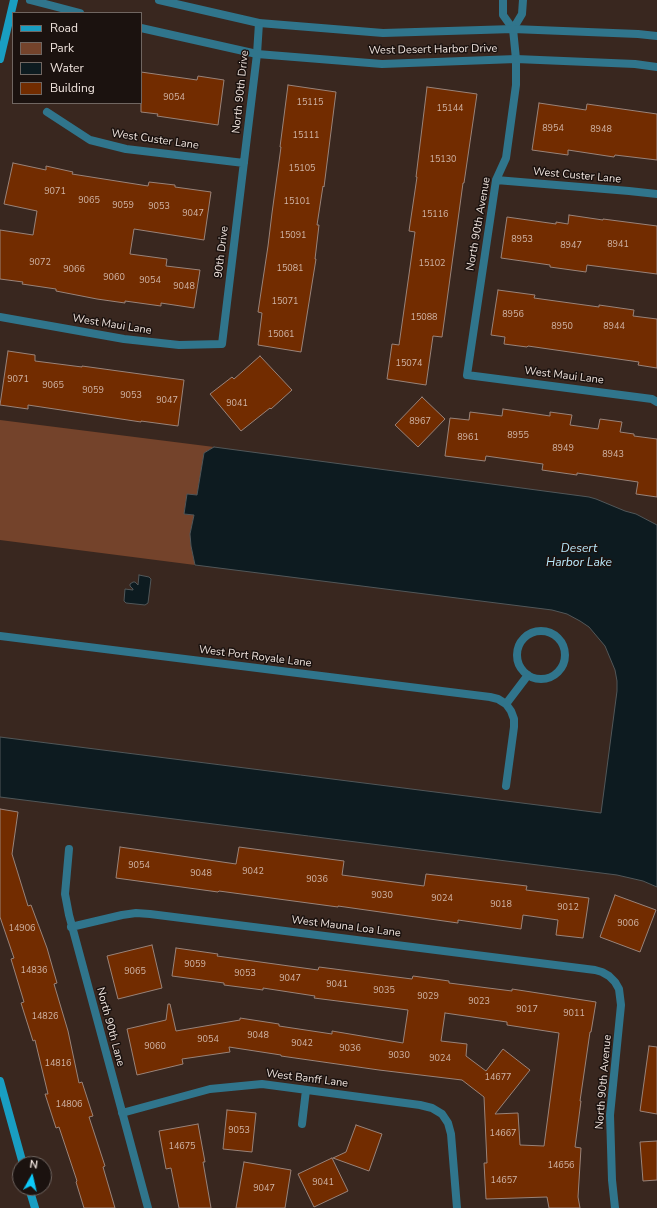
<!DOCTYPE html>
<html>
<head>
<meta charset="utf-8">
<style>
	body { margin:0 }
	#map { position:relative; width:657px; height:1208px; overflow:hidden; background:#39271f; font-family:"Nunito Sans",sans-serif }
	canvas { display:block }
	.legend { position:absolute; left:12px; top:12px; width:130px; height:92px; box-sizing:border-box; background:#1b120f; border:1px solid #706661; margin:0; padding:5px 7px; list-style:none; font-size:12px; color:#efe3dd }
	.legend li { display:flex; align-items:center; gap:8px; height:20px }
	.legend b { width:20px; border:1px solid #706661 }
	.north { position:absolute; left:12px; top:1156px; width:40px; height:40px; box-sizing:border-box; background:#1b120f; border:1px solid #706661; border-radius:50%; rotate:8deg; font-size:11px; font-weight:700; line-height:16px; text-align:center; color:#efe3dd }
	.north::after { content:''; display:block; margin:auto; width:14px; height:18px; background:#0dcafa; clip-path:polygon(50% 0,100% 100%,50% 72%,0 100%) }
</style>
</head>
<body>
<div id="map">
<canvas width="657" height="1208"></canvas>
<ul class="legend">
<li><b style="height:5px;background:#199ec2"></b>Road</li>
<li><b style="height:11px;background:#74432b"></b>Park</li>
<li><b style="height:11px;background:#0d1b20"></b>Water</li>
<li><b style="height:11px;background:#722c00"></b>Building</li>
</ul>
<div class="north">N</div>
</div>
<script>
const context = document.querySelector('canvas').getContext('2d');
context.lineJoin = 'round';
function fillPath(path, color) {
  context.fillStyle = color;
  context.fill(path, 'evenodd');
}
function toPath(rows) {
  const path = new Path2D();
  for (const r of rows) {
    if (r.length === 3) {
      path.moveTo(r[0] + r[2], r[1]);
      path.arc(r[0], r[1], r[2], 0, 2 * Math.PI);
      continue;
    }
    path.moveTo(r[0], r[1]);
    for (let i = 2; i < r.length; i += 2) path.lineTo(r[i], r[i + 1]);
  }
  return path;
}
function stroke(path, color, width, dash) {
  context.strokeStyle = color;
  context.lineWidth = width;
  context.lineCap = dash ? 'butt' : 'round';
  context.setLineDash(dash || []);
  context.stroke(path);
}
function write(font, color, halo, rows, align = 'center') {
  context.font = font + ' "Nunito Sans",sans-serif';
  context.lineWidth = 3;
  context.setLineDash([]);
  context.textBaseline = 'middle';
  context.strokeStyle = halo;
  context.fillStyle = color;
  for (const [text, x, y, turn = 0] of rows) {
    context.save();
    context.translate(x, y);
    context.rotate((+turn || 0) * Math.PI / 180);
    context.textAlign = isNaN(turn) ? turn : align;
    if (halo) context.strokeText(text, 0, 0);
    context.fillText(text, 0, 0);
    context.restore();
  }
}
fillPath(toPath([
	[0,420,214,447,204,453,197,495,187,494,184,514,194,515,190,534,191,546,195,565,0,540]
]), '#74432b');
const water = toPath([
	[214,447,589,497,596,499,625,511,636,514,657,525,657,887,643,881,617,875,0,797,0,737,601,813,617,691,617,681,615,670,605,646,589,627,580,621,567,614,552,610,195,565,191,546,190,534,194,515,184,514,187,494,197,495,204,453,214,447],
	[139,575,149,577,151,579,148,603,145,605,126,603,124,601,125,589,133,590,133,589,130,586,130,584,133,582,135,582,138,585,139,575]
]);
fillPath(water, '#0d1b20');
stroke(water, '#515759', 1);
const building = toPath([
	[141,72,197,80,198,76,224,80,218,125,157,116,158,114,141,112,141,72],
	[288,85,336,92,324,187,323,186,317,225,319,225,315,259,316,259,301,352,258,345,262,313,258,312,268,246,272,213,281,147,280,147,288,85],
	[427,87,477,94,464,183,463,183,442,337,433,336,426,385,387,379,392,344,399,345,415,232,409,231,417,177,416,177,427,87],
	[539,103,586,110,587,104,657,114,657,160,615,155,614,157,568,150,568,155,532,150,539,103],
	[13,163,46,170,46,166,73,172,72,174,148,186,149,182,175,185,175,187,211,192,204,240,134,229,130,254,167,259,166,266,200,270,194,308,161,303,161,306,125,301,125,303,97,299,56,291,56,289,22,284,23,282,0,279,0,230,33,235,37,211,4,204,13,163],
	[569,215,603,220,603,219,657,226,657,274,587,265,586,272,550,267,550,265,501,258,507,217,556,224,556,222,568,224,569,215],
	[498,290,535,295,534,298,599,307,599,305,634,310,633,316,657,319,657,368,638,365,639,362,528,346,527,347,504,344,505,337,491,335,498,290],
	[8,351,35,355,35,361,82,367,82,366,184,380,178,426,141,421,141,422,28,405,28,409,0,405,8,351],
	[260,356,292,390,271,409,270,408,241,431,210,394,232,377,234,379,260,356],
	[422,397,445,419,418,447,395,425,422,397],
	[503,409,550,416,550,412,572,415,570,425,598,429,600,419,622,422,620,432,634,434,634,436,657,439,657,497,636,494,638,482,577,473,577,475,542,470,543,464,486,456,485,461,445,456,450,418,469,420,470,412,502,416,503,409],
	[0,809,18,812,12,854,28,906,31,905,47,948,57,983,54,984,68,1031,79,1083,82,1082,93,1116,89,1117,105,1166,103,1167,115,1208,84,1208,76,1182,77,1181,59,1127,56,1128,45,1094,48,1094,35,1040,33,1041,21,1003,24,1002,11,959,14,958,0,917,0,809],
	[120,847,236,864,239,847,344,861,342,875,424,886,426,874,527,886,526,890,589,898,583,938,556,935,558,920,523,915,521,929,458,920,458,923,338,906,338,907,219,891,218,892,116,878,120,847],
	[615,895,656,910,640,952,600,937,615,895],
	[152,945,162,988,118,999,107,956,152,945],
	[176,948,218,954,217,956,318,970,319,967,412,979,413,976,449,981,449,983,512,991,512,989,596,1002,591,1032,590,1032,580,1101,581,1101,575,1147,581,1148,578,1197,580,1208,549,1208,547,1197,486,1199,484,1163,487,1163,484,1097,462,1080,379,1070,281,1056,281,1055,229,1047,230,1052,182,1059,183,1064,137,1075,127,1029,166,1020,168,1004,170,1004,176,1031,240,1020,240,1018,279,1024,279,1026,332,1034,332,1031,403,1043,408,1010,314,998,315,996,263,988,263,990,224,985,224,983,172,976,176,948],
	[445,1013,507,1022,507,1025,559,1033,544,1146,520,1145,518,1113,495,1114,530,1070,503,1049,486,1071,466,1056,467,1044,441,1041,445,1013],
	[649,1046,657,1047,657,1114,640,1111,649,1046],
	[227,1110,256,1113,252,1152,223,1149,227,1110],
	[198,1124,205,1162,203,1162,211,1208,179,1208,171,1168,166,1169,159,1131,198,1124],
	[356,1125,382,1134,369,1171,333,1158,346,1152,356,1125],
	[657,1141,657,1180,643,1181,640,1142,657,1141],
	[332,1158,348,1191,314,1207,298,1174,332,1158],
	[244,1162,291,1170,285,1208,236,1208,244,1162]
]);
fillPath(building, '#722c00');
stroke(building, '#998379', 1);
stroke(toPath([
	[503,0,503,15,513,29,516,59,516,85,506,158,496,180,467,375,652,399,657,402],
	[513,29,522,14,523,0],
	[47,112,90,140,126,149,244,163],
	[496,180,629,191,657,194],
	[0,317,124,339,179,345,222,344,257,54,259,23],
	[541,655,24],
	[0,636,490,697,498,699,506,704],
	[506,786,514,727,514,719,511,711,506,704,528,675],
	[69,849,65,894,69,915,148,1208],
	[71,927,122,915,136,913,150,914,595,970,602,972,609,976,615,982,619,989,621,1005,610,1115,612,1180,615,1208],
	[122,1113,210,1089,262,1084,420,1105,432,1108,442,1114,448,1123,451,1134,457,1208],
	[302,1124,306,1090]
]), '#30758c', 8);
stroke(toPath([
	[30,0,80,13],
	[159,0,259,23,383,33,513,29,638,34,657,36],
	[141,28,257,54,382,64,516,59,635,64,657,67]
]), '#30758c', 8);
stroke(toPath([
	[0,59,14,0],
	[0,1081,23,1164],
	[29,1188,35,1208]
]), '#199ec2', 8);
write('9px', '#d0b5a6', null, [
	["9054",174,98],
	["15115",310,103],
	["15144",450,109],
	["8954",553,129],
	["8948",601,130],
	["15111",306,136],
	["15130",443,160],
	["15105",302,169],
	["9071",55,192],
	["9065",89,201],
	["15101",297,202],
	["9059",123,206],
	["9053",159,207],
	["9047",193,214],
	["15116",435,215],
	["15091",293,236],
	["8953",522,240],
	["8941",618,245],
	["8947",571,246],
	["9072",40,263],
	["15102",432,264],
	["15081",290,269],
	["9066",74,270],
	["9060",114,278],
	["9054",150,281],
	["9048",184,287],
	["15071",285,302],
	["8956",513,315],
	["15088",424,318],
	["8950",562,327],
	["8944",614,327],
	["15061",281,335],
	["15074",409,364],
	["9071",18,380],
	["9065",53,386],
	["9059",93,391],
	["9053",131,396],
	["9047",167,401],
	["9041",237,404],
	["8967",420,422],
	["8955",518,436],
	["8961",468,438],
	["8949",563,449],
	["8943",613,455],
	["9054",139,866],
	["9042",253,872],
	["9048",201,874],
	["9036",317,880],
	["9030",382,896],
	["9024",442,899],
	["9018",501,905],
	["9012",568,908],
	["9006",628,924],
	["14906",22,929],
	["9059",195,965],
	["14836",34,971],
	["9065",135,972],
	["9053",245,974],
	["9047",290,979],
	["9041",337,985],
	["9035",384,991],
	["9029",428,997],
	["9023",479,1002],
	["9017",527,1010],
	["9011",574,1014],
	["14826",45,1017],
	["9048",258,1036],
	["9054",208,1040],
	["9042",302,1044],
	["9060",155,1047],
	["9036",350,1049],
	["9030",399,1056],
	["9024",440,1059],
	["14816",58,1064],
	["14677",498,1078],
	["14806",69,1105],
	["9053",239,1131],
	["14667",503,1134],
	["14675",182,1147],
	["14656",561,1166],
	["14657",504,1181],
	["9041",323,1183],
	["9047",264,1189]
]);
write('11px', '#efe3dd', '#1b120f', [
	["West Desert Harbor Drive",433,50,-1],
	["North 90th Drive",241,92,-84],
	["West Custer Lane",155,140,8],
	["West Custer Lane",577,176,5],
	["North 90th Avenue",479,224,-80],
	["90th Drive",222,252,-83],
	["West Maui Lane",112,325,9],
	["West Maui Lane",564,376,7],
	["West Port Royale Lane",255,657,7],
	["West Mauna Loa Lane",346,927,7],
	["North 90th Lane",110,1027,75],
	["West Banff Lane",307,1079,7],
	["North 90th Avenue",604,1082,-85]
]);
write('italic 12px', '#b9eafd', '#1b120f', [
	["Desert",579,549],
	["Harbor Lake",579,563]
]);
</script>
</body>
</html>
